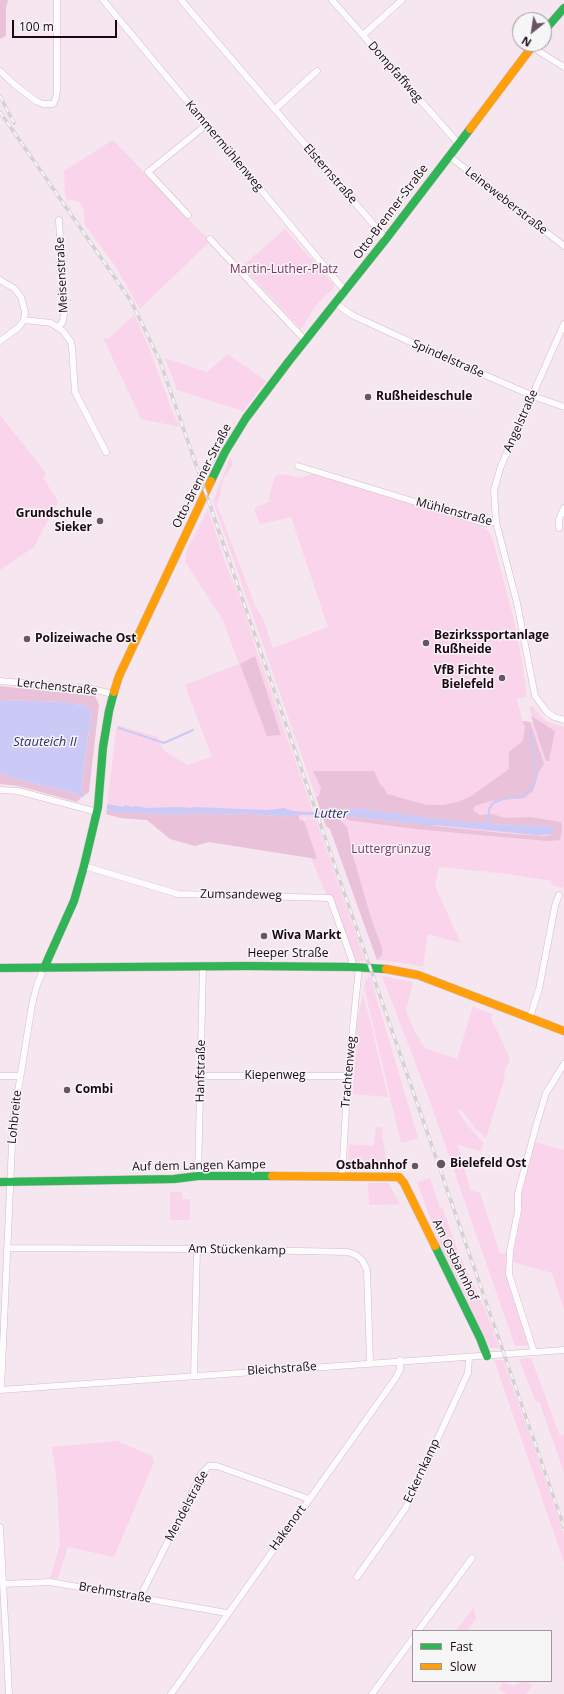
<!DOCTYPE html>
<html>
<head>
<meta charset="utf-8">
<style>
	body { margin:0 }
	#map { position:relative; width:564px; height:1694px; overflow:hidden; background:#f6e6ef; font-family:"Open Sans",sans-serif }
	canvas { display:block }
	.legend { position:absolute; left:412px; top:1630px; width:140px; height:52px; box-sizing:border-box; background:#f6f6f6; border:1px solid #a0969c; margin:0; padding:5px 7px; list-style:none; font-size:12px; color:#1e0616 }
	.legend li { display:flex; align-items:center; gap:8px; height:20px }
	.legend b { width:20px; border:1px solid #a0969c }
	.north { position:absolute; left:512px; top:12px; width:40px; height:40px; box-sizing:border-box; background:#f6f6f6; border:1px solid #a0969c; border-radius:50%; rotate:210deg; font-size:11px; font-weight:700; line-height:16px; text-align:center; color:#1e0616 }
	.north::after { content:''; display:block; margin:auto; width:14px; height:18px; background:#6a5462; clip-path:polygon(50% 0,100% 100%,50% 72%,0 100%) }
	.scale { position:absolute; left:12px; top:20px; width:105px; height:18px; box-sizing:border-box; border:2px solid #1e0616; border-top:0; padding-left:5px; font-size:12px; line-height:14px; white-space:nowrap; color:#1e0616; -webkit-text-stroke:3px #f6f6f6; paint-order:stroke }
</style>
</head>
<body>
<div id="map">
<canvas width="564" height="1694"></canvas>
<ul class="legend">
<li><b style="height:5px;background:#30b455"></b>Fast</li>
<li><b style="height:5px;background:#ff9f0a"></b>Slow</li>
</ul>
<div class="north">N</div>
<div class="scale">100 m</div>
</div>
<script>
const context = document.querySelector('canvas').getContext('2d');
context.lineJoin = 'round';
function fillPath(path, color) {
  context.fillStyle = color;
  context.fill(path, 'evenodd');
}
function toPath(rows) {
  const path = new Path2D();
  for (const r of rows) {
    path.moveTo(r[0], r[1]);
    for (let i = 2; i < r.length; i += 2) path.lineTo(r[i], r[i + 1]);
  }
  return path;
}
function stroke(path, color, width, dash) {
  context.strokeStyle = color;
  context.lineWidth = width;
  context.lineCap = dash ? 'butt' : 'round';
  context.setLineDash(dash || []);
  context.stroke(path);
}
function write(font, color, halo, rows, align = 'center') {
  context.font = font + ' "Open Sans",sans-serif';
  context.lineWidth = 3;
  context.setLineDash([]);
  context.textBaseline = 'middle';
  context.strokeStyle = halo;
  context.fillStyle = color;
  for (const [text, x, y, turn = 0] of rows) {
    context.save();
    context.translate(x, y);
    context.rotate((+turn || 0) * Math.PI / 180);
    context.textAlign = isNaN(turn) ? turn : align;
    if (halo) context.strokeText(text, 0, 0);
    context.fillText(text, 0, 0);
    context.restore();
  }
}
fillPath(toPath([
	[113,140,210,241,140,309,116,267,85,225,84,211,81,203,72,199,68,201,65,195,64,171],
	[285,229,334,285,334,288,316,305,301,329,242,266],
	[134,315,148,345,173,413,180,427,141,419,103,338,108,339],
	[228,354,266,381,243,411,177,390,165,358,207,372],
	[0,415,46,473,43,478,58,501,34,547,0,570],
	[230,458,233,463,232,467,224,477,217,505,255,606,264,621,273,648,328,627,291,517,260,524,254,508,269,502,270,492,275,476,283,474,299,478,313,474,481,526,488,531,492,537,513,616,522,659,527,697,517,698,522,721,534,722,529,707,532,706,540,715,546,721,564,727,564,886,562,888,551,885,552,881,508,874,439,867,435,886,461,943,428,934,423,967,410,964,377,960,330,829,326,826,322,816,302,818,304,821,307,818,315,817,365,961,355,962,332,896,327,896,311,858,209,842,195,846,170,839,147,820,121,818,106,814,117,725,158,737,163,750,187,765,212,757,185,685,239,664,223,620,185,562,187,549,208,509,226,565,242,604,255,646,313,812,301,812,302,815,322,814,213,501],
	[370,976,418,1138,401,1143,364,987,366,980],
	[382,976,413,982,406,1011,415,1032,425,1048,457,1059,473,1006,485,1012,493,1014,491,1018,510,1059,503,1075,505,1077,486,1138,476,1129,461,1109,458,1111,468,1126,484,1143,481,1151,458,1145,470,1190,480,1193,500,1254,507,1253,506,1274,530,1345,515,1346,427,1093],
	[363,994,370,1020,388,1097,353,1094,357,1023],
	[376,1127,383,1128,382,1135,388,1170,352,1170,348,1165,349,1144,374,1146],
	[535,1142,564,1150,564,1310,552,1273,512,1262,521,1215,521,1195],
	[430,1178,440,1208,442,1207,459,1254,485,1309,499,1348,490,1348,439,1243,417,1182],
	[368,1183,388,1183,400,1204,369,1205],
	[170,1192,182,1192,182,1199,190,1199,190,1220,170,1220],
	[531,1358,560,1436,564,1434,564,1472,539,1401,536,1402,519,1359],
	[494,1360,503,1360,564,1534,564,1562],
	[117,1441,152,1456,154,1462,114,1557,68,1547,58,1578,50,1578,60,1545,56,1474,52,1447],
	[473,1608,476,1617,474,1621,467,1631,456,1631],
	[523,1681,526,1681,532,1686,526,1694,506,1694,499,1689,503,1682,513,1686]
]), '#fad4eb');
fillPath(toPath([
	[0,0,8,0,6,8,6,36,0,39],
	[255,656,281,735,267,736,240,664],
	[0,686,95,696,99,705,89,792,85,795,81,791,91,714,89,708,87,706,64,702,0,700],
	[531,716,555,731,549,761,546,761],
	[522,721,530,722,544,764,539,772,533,791,524,798,491,801,475,806,473,809,475,812,480,815,493,814,505,818,531,817,561,822,562,829,560,840,548,841,479,835,416,829,353,821,337,817,336,814,388,821,512,834,545,836,553,834,552,827,543,826,490,824,478,822,474,823,355,808,341,810,340,811,321,812,316,797,319,796,321,788,313,771,374,771,381,786,383,786,387,794,427,805,443,805,457,802,470,797,509,769,509,752,523,741,525,726],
	[0,772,8,777,70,792,77,794,81,798,77,802,18,786,0,784],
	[107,809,116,812,178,815,200,813,236,815,238,813,292,817,294,815,299,815,299,820,304,821,317,859,209,842,195,846,170,839,147,820,121,818,106,814],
	[323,817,339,819,347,827,353,856,371,918,382,948,382,955,377,960,330,829,326,826]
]), '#e9c2da');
fillPath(toPath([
	[0,700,64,702,87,706,89,708,91,714,82,783,81,791,85,795,81,798,77,794,70,792,8,777,0,772],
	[107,804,123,807,125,805,132,807,135,806,147,808,178,807,193,808,193,807,268,810,284,808,293,811,307,812,339,811,340,810,355,808,474,823,478,822,490,824,543,826,552,827,554,828,555,831,553,834,537,835,435,825,431,826,341,815,294,815,292,817,238,813,236,815,200,813,178,815,116,812,107,809]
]), '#cbc9f5');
stroke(toPath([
	[87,726,94,727],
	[119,728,164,743,193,730],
	[488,825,489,809,493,803,506,798,523,797,527,794,534,784,536,767,530,732]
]), '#cbc9f5', 2);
const street = toPath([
	[103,0,345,291],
	[181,0,386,239],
	[332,0,458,143],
	[363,35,402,0],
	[532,47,564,67],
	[0,71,15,85,36,101,43,104,53,104,56,98,57,90,57,0],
	[275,109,317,71],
	[449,156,564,246],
	[188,215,148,172,206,125],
	[210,239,305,340],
	[0,280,15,289,21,297,25,312,24,320,19,327,0,341],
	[335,303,352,315,430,351,533,396,564,407],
	[24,320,51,323,63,331,71,342,72,347,75,392,106,452],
	[564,324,501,466,494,490,496,522,517,603,535,696,547,712,554,717,564,720],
	[59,327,63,321,64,313,59,220],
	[298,466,484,523,496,522],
	[559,528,559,519,564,508],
	[0,681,92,689,113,694],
	[0,790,18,791,97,812],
	[84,866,178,894,330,898,352,960,352,967],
	[530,1017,539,989,555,906,559,895],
	[0,1076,20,1076],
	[201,1076,348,1076],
	[198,1176,203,966],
	[342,1176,348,1076,359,967],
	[7,1248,197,1249,348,1252,356,1255,362,1260,367,1270,370,1362],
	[534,1352,509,1274,510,1251,518,1211,518,1193,536,1126,546,1093,564,1064],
	[194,1376,197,1249],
	[1,1389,13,1122,32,1005,37,985,44,968],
	[0,1390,564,1350],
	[0,1527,9,1694],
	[357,1577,405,1509,468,1373,469,1357],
	[3,1584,50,1582,227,1613],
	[140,1597,202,1473,209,1466,217,1466,309,1499],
	[418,1631,472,1558],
	[171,1694,395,1379,400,1370,400,1360],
	[372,1694,413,1638]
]);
const fast = toPath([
	[544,31,564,8],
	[211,481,225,452,246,418,289,361,386,239,470,129],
	[0,968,247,966,352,967,386,969],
	[44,968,74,901,84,866,98,807,103,747,109,711,114,692],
	[0,1182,174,1179,198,1176,272,1176],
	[435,1246,480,1338,487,1356]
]);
const slow = toPath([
	[470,129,534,44],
	[114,692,119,676,211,481],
	[386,969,418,975,564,1031],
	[272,1176,399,1177,404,1183,435,1246]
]);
stroke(street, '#d1bdc9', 7);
stroke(fast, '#d1bdc9', 9);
stroke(slow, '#d1bdc9', 9);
stroke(street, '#fefbfd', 6);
stroke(fast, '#30b455', 8);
stroke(slow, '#ff9f0a', 8);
const rail = toPath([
	[0,96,14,123],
	[0,112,131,301,160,361,564,1527]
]);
stroke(rail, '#d6d0d3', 3.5);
stroke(rail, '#f6f6f6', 2, [6]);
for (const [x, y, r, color] of [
	[368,397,4,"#6a5462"],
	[100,521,4,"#6a5462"],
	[27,639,4,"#6a5462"],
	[426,643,4,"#6a5462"],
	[502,678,4,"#6a5462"],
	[264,936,4,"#6a5462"],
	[67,1090,4,"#6a5462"],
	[441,1164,5,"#6a5462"],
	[415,1166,4,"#6a5462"]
]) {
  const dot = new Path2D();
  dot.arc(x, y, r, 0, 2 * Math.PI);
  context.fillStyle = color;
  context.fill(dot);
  stroke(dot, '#f6f6f6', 1.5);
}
write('12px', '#1e0616', '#f6f6f6', [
	["Dompfaffweg",395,72,49],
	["Kammermühlenweg",224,146,50],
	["Elsternstraße",330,174,49],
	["Leineweberstraße",506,201,38],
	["Otto-Brenner-Straße",391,212,-53],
	["Meisenstraße",62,275,-93],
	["Spindelstraße",448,359,24],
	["Angelstraße",521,421,-66],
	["Otto-Brenner-Straße",202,476,-63],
	["Mühlenstraße",454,512,15],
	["Lerchenstraße",57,687,6],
	["Zumsandeweg",241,895,1],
	["Heeper Straße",288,954],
	["Hanfstraße",201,1071,-89],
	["Trachtenweg",349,1072,-85],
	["Kiepenweg",275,1076],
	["Lohbreite",15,1117,-84],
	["Auf dem Langen Kampe",199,1166,-1],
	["Am Stückenkamp",237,1250,1],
	["Am Ostbahnhof",455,1260,64],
	["Bleichstraße",282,1369,-4],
	["Eckernkamp",422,1471,-65],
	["Mendelstraße",187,1506,-62],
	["Hakenort",288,1528,-54],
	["Brehmstraße",115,1593,10]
]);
write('12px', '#7c3665', '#f6f6f6', [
	["Martin-Luther-Platz",284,270],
	["Luttergrünzug",391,850]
]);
write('bold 12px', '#1e0616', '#f6f6f6', [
	["Rußheideschule",376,397],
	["Grundschule",92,514,"right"],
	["Sieker",92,528,"right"],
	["Bezirkssportanlage",434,636],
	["Rußheide",434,650],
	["Polizeiwache Ost",35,639],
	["VfB Fichte",494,671,"right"],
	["Bielefeld",494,685,"right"],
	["Wiva Markt",272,936],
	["Combi",75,1090],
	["Bielefeld Ost",450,1164],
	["Ostbahnhof",407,1166,"right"]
], 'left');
write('italic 13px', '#312c70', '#f6f6f6', [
	["Stauteich II",45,742],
	["Lutter",331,814,1]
]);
</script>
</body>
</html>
